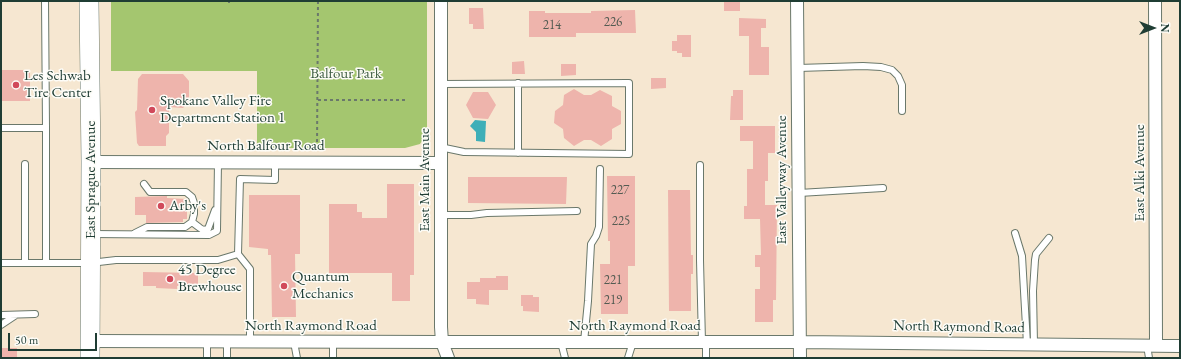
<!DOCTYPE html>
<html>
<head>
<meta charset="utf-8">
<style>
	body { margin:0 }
	#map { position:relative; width:1181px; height:359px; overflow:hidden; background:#f6e7d1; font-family:"EB Garamond",serif }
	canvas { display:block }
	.frame { position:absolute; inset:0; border:2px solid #1f3d34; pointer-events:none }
	.north { position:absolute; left:1133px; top:8px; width:40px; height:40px; -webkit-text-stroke:3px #fdfcf7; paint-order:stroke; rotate:90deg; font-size:11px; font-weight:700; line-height:16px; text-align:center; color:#1f3d34 }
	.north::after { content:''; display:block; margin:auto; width:14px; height:18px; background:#1f3d34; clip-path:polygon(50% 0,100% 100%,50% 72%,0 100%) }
	.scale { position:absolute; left:8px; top:333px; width:89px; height:18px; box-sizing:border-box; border:2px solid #1f3d34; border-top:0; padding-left:5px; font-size:12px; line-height:14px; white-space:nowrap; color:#1f3d34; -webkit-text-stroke:3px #fdfcf7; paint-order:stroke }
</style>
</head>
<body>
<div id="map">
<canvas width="1181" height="359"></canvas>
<div class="frame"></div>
<div class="north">N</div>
<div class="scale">50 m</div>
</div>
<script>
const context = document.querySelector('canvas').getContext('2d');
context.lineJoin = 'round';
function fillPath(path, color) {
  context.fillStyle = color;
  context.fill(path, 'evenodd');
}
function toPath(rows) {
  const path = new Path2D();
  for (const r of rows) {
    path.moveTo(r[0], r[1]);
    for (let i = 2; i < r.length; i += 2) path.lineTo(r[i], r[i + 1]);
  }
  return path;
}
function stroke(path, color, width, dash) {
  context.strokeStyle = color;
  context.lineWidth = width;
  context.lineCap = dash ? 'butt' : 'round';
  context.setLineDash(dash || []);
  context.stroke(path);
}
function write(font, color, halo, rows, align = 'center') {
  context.font = font + ' "EB Garamond",serif';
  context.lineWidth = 3;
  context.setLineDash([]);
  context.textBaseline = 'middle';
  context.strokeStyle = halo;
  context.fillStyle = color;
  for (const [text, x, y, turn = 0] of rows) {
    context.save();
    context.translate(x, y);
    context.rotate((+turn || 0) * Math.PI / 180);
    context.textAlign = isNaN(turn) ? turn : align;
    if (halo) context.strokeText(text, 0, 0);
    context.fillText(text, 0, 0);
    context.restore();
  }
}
fillPath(toPath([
	[111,1,427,1,427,127,425,136,420,144,405,148,257,148,257,71,111,71]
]), '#a4c66f');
fillPath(toPath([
	[475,120,486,121,485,142,476,141,476,132,470,126]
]), '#3eafb8');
fillPath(toPath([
	[724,1,740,1,740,11,724,11],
	[469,8,483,8,484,29,473,29,473,24,469,24],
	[635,10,636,33,576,33,576,37,529,37,529,11,545,11,545,13,591,13,591,11],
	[739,18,766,19,766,28,761,28,761,47,769,47,769,75,749,75,749,36,739,36],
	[677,35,691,35,691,57,682,57,682,53,677,53,677,51,672,51,672,41,677,41],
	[524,61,525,74,512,74,512,62],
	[561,64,576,64,576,75,561,76],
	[1,70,30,70,30,101,1,101],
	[142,74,183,74,189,81,189,101,183,108,169,107,169,133,166,136,166,146,139,146,137,143,135,112,137,110,138,79],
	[651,78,666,78,666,88,651,89],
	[574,89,584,95,591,95,600,90,612,96,612,106,621,111,621,124,612,129,612,139,601,146,591,140,584,140,574,146,564,138,563,129,554,123,555,111,563,105,564,95],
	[733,90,743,90,743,120,730,120,731,96,733,96],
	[473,92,488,92,496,105,488,119,473,118,466,105],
	[740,126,775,126,775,153,768,153,768,181,765,181,765,205,777,205,776,300,773,300,773,322,755,322,755,289,760,289,760,267,755,267,755,255,761,255,760,219,744,219,744,206,747,206,747,169,753,169,753,141,740,141],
	[607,176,635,176,635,266,628,266,628,314,601,314,600,264,610,264,610,241,608,241],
	[468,177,567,177,566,204,468,203],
	[387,184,414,184,414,275,410,275,410,301,392,301,392,273,329,273,329,204,357,204,357,212,362,212,362,218,387,218],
	[668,190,690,190,691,255,693,255,693,274,691,274,691,311,669,311],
	[249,195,300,195,300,254,295,254,296,317,272,317,271,255,268,255,268,249,249,247],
	[167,196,167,198,187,199,187,219,183,219,183,222,146,223,146,215,135,215,135,197],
	[143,272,198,273,198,286,177,286,177,289,156,288,156,286,143,286],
	[496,276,508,276,508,290,489,290,489,305,476,304,476,299,467,299,467,282,480,282,480,278,496,278],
	[521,295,533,295,533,297,539,297,539,312,523,311,523,306,521,306],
	[1,348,17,348,17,358,1,358]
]), '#eeb4ac');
const lane = toPath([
	[798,68,863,66,881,67,892,70,898,76,902,85,902,111],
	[518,83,518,153],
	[1,128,46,128,45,1],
	[46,128,46,263],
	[440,147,464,152,629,154,629,83,441,84],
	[25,164,25,263],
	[700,165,700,260,702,342],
	[799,193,883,188],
	[441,215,471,215,487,213,577,211],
	[192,222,200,228,203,230,208,229,215,210],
	[135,233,147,227,185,227,192,222,194,214,194,203,192,197,186,192,150,192,144,184],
	[1015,233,1022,256,1027,344],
	[92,234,209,235,217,231,218,162],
	[1,263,90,263,116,260,218,260,238,254],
	[1,315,35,314],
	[1,325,16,315],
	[207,341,207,358],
	[250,342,250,269,238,254,240,179,275,180,275,162],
	[294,342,297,358],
	[561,342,565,358],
	[584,342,588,301,591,244,596,236,599,227,600,169],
	[1034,344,1033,291,1035,260,1036,254,1049,238],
	[1147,345,1149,358],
	[227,358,227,341],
	[333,358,333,342],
	[628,358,633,342],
	[706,358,706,342]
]);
const street = toPath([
	[441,1,441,327,442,342,448,358],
	[797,1,800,358],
	[1155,1,1156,345],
	[91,162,440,163],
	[90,341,442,342,800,342,1180,346]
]);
const primary = toPath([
	[89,1,91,162,90,358]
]);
stroke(lane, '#6a786b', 8);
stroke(street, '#6a786b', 14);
stroke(primary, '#6a786b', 20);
stroke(toPath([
	[229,3,229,1],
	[318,100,405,100,407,99],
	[317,148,318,1]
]), '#6a786b', 2, [3, 3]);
stroke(lane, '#fff', 6);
stroke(street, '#fff', 12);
stroke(primary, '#fff', 19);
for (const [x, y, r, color] of [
	[16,85,4,"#d1495b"],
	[152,110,4,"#d1495b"],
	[161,206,4,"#d1495b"],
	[170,279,4,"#d1495b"],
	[284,286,4,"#d1495b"]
]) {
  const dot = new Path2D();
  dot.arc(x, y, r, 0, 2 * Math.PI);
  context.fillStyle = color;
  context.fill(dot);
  stroke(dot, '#fdfcf7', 1.5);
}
write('13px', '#535b52', null, [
	["226",613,22],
	["214",552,25],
	["227",620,190],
	["225",621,221],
	["221",613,280],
	["219",613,300]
]);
write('15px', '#405f43', '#fdfcf7', [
	["Balfour Park",346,74]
]);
write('15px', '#1f3d34', '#fdfcf7', [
	["Les Schwab",24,76],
	["Tire Center",24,93],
	["Spokane Valley Fire",160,101],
	["Department Station 1",160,118],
	["Arby's",169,206],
	["45 Degree",178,270],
	["Brewhouse",178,287],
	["Quantum",292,277],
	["Mechanics",292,294]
], 'left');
write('15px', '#1f3d34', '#fdfcf7', [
	["North Balfour Road",266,146],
	["East Alki Avenue",1140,173,-90],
	["East Sprague Avenue",91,180,-90],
	["East Main Avenue",425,180,-90],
	["East Valleyway Avenue",782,180,-90],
	["North Raymond Road",311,326],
	["North Raymond Road",635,326],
	["North Raymond Road",959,327,1]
]);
</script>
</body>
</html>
